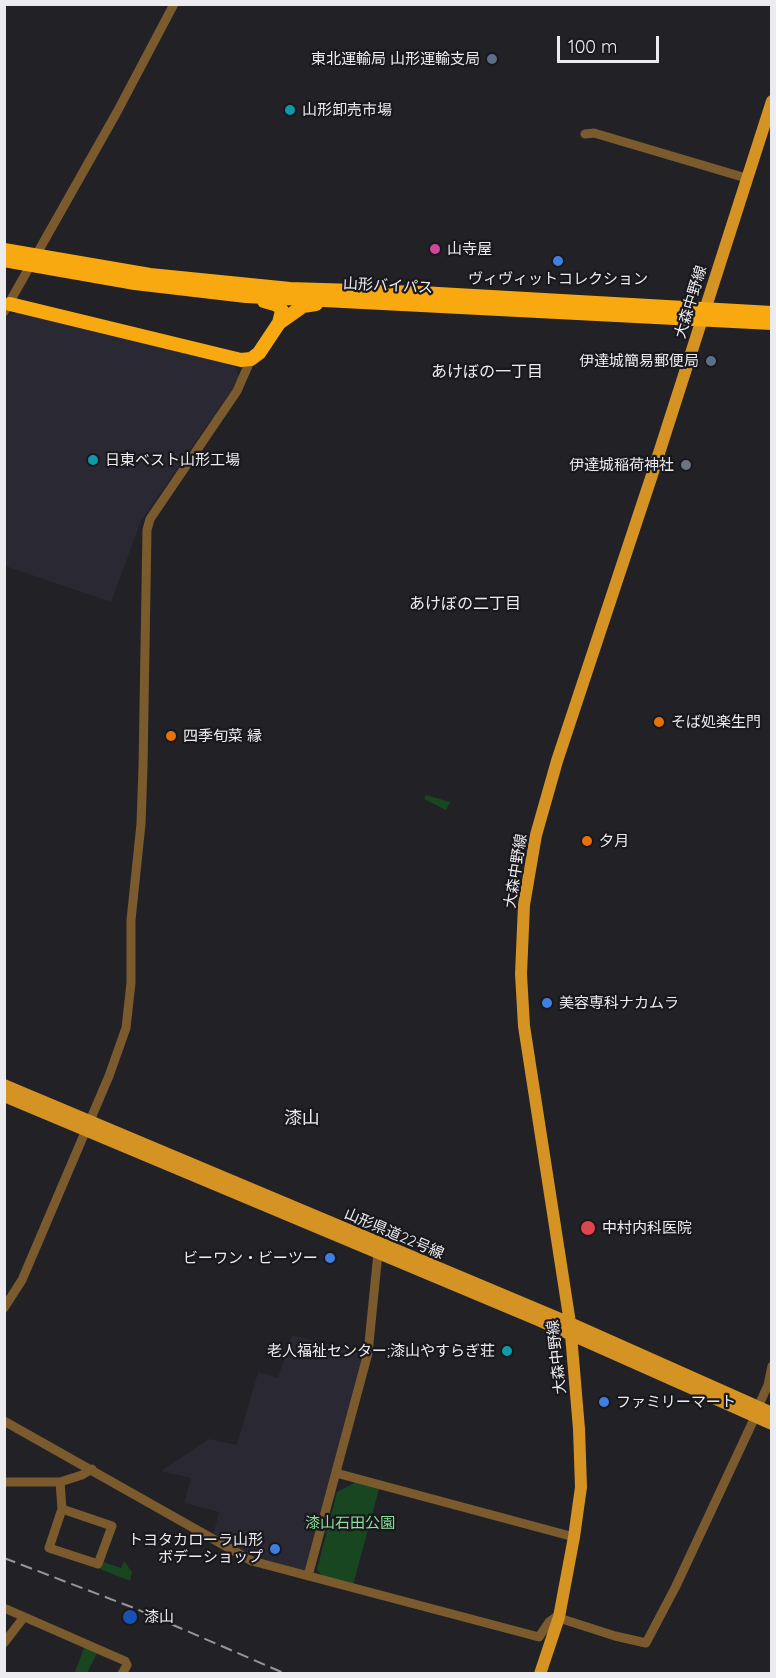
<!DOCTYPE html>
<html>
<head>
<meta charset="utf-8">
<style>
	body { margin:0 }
	#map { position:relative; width:776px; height:1678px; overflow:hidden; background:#222126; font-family:Quicksand,sans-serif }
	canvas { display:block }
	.frame { position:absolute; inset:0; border:6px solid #ececf0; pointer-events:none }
	.scale { position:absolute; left:557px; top:36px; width:102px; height:27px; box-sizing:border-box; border:3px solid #ececf0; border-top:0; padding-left:8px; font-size:18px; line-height:21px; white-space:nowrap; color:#ececf0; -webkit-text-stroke:4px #18181d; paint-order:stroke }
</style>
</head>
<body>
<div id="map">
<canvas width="776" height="1678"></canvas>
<div class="frame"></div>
<div class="scale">100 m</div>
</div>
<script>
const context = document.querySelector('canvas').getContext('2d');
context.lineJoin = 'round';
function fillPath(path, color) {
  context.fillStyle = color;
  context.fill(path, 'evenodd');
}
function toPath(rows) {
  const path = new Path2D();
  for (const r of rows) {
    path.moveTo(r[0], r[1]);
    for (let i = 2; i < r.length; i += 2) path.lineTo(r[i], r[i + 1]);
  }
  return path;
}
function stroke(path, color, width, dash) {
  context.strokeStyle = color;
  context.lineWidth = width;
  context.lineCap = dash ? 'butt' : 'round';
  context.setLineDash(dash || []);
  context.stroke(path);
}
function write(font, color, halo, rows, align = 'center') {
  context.font = font + ' Quicksand,"Noto Sans JP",sans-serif';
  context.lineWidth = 4.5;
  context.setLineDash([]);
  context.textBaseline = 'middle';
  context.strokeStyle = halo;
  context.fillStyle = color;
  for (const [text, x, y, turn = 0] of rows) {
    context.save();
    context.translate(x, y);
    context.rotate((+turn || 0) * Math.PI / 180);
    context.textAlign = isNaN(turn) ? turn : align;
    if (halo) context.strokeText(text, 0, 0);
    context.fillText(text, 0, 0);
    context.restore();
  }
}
fillPath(toPath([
	[16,312,235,365,240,378,141,521,111,602,5,566,4,322,8,316],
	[292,1335,360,1353,363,1359,306,1573,253,1559,213,1535,219,1512,184,1503,191,1478,161,1471,209,1439,237,1445,258,1372,278,1378]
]), '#292833');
fillPath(toPath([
	[426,795,450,802,446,810,424,799],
	[356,1482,379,1489,353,1585,322,1576,317,1569,337,1492],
	[124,1561,132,1572,130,1581,100,1569,103,1562,121,1568],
	[86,1643,99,1649,87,1673,74,1674]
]), '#174621');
stroke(toPath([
	[585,134,594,133,746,178],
	[4,312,117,112,174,4],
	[4,1308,22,1280,109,1076,126,1028,131,983,131,920,141,824,143,767,147,530,150,519,237,391,251,359],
	[758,1407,768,1385,772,1366],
	[4,1421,252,1561,539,1637,549,1622,556,1617,615,1636,646,1643,676,1586,755,1417],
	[336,1473,574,1537],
	[4,1482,60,1482,82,1475,92,1469],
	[60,1482,62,1509,112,1526,98,1564,49,1548,62,1509],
	[308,1576,368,1353,378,1253],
	[4,1608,125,1661,127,1665,122,1674],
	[4,1643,24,1617]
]), '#7b5b2e', 9);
stroke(toPath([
	[4,1085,570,1323,772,1413],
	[4,1096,538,1320,772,1424],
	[540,1674,559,1617,574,1537,581,1487,579,1429,570,1323,524,1026,521,974,524,905,536,835,557,761,651,478,772,101]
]), '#d49323', 12);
stroke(toPath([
	[4,250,150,275,290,289,421,293,772,313],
	[4,260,135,283,246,296,772,323],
	[10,304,241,360,251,359,259,353,279,323,282,311,278,305,264,301],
	[279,323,303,306,316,304]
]), '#f8a90f', 14);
stroke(toPath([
	[4,1558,134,1608,286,1674]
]), '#96969a', 2, [12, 6]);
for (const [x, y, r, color] of [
	[492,59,6,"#5c6f8a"],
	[290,110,6,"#0f9aa8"],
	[435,249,6,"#d1479c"],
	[558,261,6,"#3f7fe0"],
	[711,361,6,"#5c6f8a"],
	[93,460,6,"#0f9aa8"],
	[686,465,6,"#6b7280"],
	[659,722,6,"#e8710a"],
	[171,736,6,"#e8710a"],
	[587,841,6,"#e8710a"],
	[547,1003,6,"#3f7fe0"],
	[588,1228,8,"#e0444e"],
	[330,1258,6,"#3f7fe0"],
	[507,1351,6,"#0f9aa8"],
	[604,1402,6,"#3f7fe0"],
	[275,1549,6,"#3f7fe0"],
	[130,1617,8,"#1a4fb4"]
]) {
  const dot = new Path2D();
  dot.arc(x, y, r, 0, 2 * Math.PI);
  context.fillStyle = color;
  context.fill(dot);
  stroke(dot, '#18181d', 2);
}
write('15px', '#ececf0', '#18181d', [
	["東北運輸局 山形運輸支局",480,59,"right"],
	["山形卸売市場",302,110],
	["山寺屋",447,249],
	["ヴィヴィットコレクション",558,279,"center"],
	["伊達城簡易郵便局",699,361,"right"],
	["日東ベスト山形工場",105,460],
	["伊達城稲荷神社",674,465,"right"],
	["そば処楽生門",671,722],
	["四季旬菜 縁",183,736],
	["夕月",599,841],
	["美容専科ナカムラ",559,1003],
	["中村内科医院",602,1228],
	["ビーワン・ビーツー",318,1258,"right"],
	["老人福祉センター;漆山やすらぎ荘",495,1351,"right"],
	["ファミリーマート",616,1402],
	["トヨタカローラ山形",263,1540,"right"],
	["ボデーショップ",263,1557,"right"],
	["漆山",144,1617]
], 'left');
write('15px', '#ececf0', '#18181d', [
	["山形バイパス",388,286,3],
	["大森中野線",691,302,-73],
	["大森中野線",516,871,-81],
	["山形県道22号線",394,1234,23],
	["大森中野線",557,1357,-96]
]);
write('15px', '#88e196', '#18181d', [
	["漆山石田公園",350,1523]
]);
write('16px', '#ececf0', '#18181d', [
	["あけぼの一丁目",487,372],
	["あけぼの二丁目",465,604]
]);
write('18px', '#ececf0', '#18181d', [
	["漆山",302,1119]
]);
</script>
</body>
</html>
